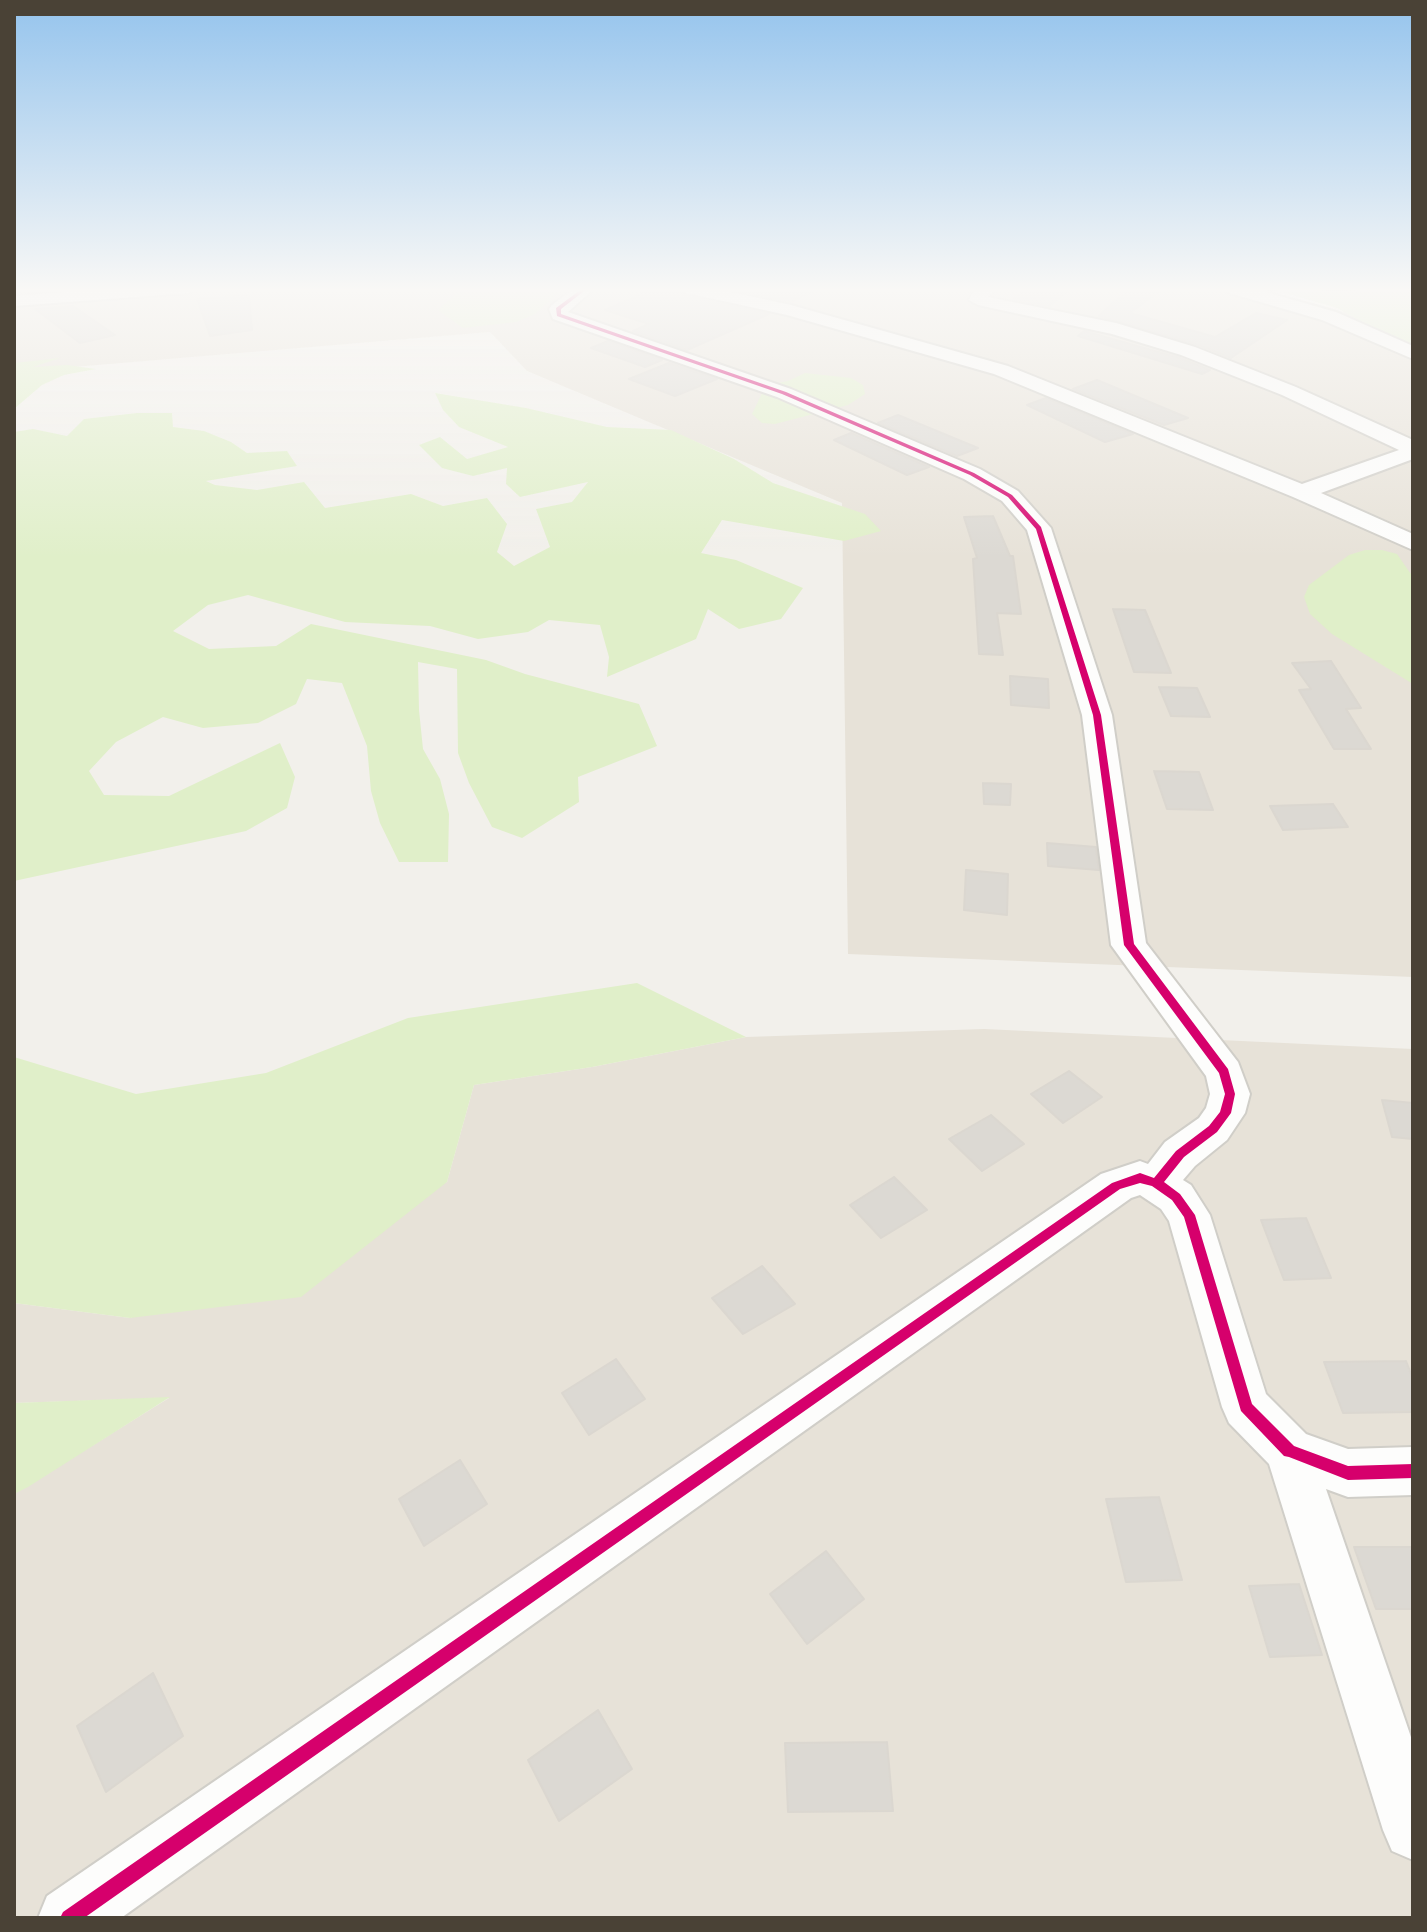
<!DOCTYPE html>
<html>
<head>
<meta charset="utf-8">
<style>
	body { margin:0 }
	#map { position:relative; width:1427px; height:1932px; overflow:hidden; background:#f2f0eb; font-family:"Golos Text",sans-serif }
	canvas { display:block }
	.frame { position:absolute; inset:0; border:16px solid #4a4236; pointer-events:none }
</style>
</head>
<body>
<div id="map">
<canvas width="1427" height="1932"></canvas>
<div class="frame"></div>
</div>
<script>
const context = document.querySelector('canvas').getContext('2d');
context.lineJoin = 'round';
function fillPath(path, color) {
  context.fillStyle = color;
  context.fill(path, 'evenodd');
}
function toPath(rows) {
  const path = new Path2D();
  for (const r of rows) {
    path.moveTo(r[0], r[1]);
    for (let i = 2; i < r.length; i += 2) path.lineTo(r[i], r[i + 1]);
  }
  return path;
}
function stroke(path, color, width, dash) {
  context.strokeStyle = color;
  context.lineWidth = width;
  context.lineCap = dash ? 'butt' : 'round';
  context.setLineDash(dash || []);
  context.stroke(path);
}
fillPath(toPath([
	[14,288,1259,288,1377,321,1413,336,1413,977,848,954,842,503,527,371,490,332,14,372],
	[984,1029,1413,1049,1413,1918,14,1918,14,1494,169,1398,14,1403,14,1303,130,1318,447,1182,474,1085,592,1067,746,1037]
]), '#e7e2d8');
fillPath(toPath([
	[463,288,570,288,558,293,535,314,516,322,463,328,438,310],
	[1268,288,1335,291,1413,288,1413,350,1337,308],
	[60,358,33,367,67,365,96,369,64,375,42,385,14,409,14,363],
	[805,373,851,378,863,385,865,394,848,405,775,424,762,423,752,414,766,385,788,381],
	[435,393,526,408,607,427,671,430,734,459,773,483,865,514,881,531,844,541,722,520,701,553,736,560,803,588,781,619,739,629,708,609,696,639,607,677,609,657,600,625,549,620,528,632,478,639,430,626,345,622,248,595,208,605,173,631,209,649,276,646,311,624,486,660,525,674,639,704,657,746,578,777,579,802,522,838,492,827,469,783,458,753,457,669,418,662,419,710,423,749,440,779,449,814,448,862,399,862,380,823,371,791,367,746,342,683,307,679,296,704,258,723,203,728,163,717,116,742,89,771,104,795,169,796,280,743,295,777,287,808,246,831,14,881,14,432,33,429,67,436,84,419,137,413,172,413,173,427,204,431,231,442,247,453,287,451,297,466,206,481,215,485,257,490,304,482,325,508,411,494,443,506,487,498,507,524,497,552,514,566,550,547,536,509,572,502,588,482,520,497,506,484,507,468,473,476,442,468,419,445,440,437,467,459,508,447,459,427,443,410],
	[1365,550,1382,550,1397,554,1413,577,1413,684,1332,634,1310,614,1304,597,1309,585,1349,555],
	[637,983,746,1037,592,1067,474,1085,447,1182,301,1297,130,1318,14,1303,14,1057,136,1094,266,1073,408,1018],
	[170,1397,28,1487,14,1494,14,1403]
]), '#e0efc9');
const building = toPath([
	[655,288,676,288,681,295,769,314,687,350,633,331,649,324,605,310,655,288],
	[726,288,818,288,791,302,726,288],
	[1027,288,1071,288,1049,306,1013,299,1027,288],
	[1129,288,1163,288,1130,313,1215,337,1256,313,1287,320,1231,358,1196,344,1099,316,1129,288],
	[249,295,252,330,210,336,197,299,249,295],
	[73,306,115,335,80,343,35,309,73,306],
	[1084,331,1180,358,1210,370,1202,374,1078,336,1084,331],
	[608,341,662,360,645,367,591,348,608,341],
	[669,363,717,379,675,396,629,379,669,363],
	[1097,380,1188,418,1164,425,1073,389,1097,380],
	[1046,398,1133,434,1105,442,1027,405,1046,398],
	[898,415,978,448,957,456,878,423,898,415],
	[851,433,929,467,907,475,834,440,851,433],
	[993,516,1010,556,1013,556,1021,614,997,613,1003,655,979,654,973,559,977,558,964,517,993,516],
	[1113,609,1145,610,1171,673,1134,672,1113,609],
	[1331,661,1361,708,1346,709,1371,749,1334,749,1299,690,1311,689,1292,663,1331,661],
	[1010,676,1048,679,1049,708,1011,705,1010,676],
	[1159,687,1197,688,1210,717,1171,716,1159,687],
	[1154,771,1199,772,1213,810,1167,809,1154,771],
	[983,783,1011,784,1010,805,984,804,983,783],
	[1333,804,1348,827,1283,830,1270,806,1333,804],
	[1047,843,1096,847,1099,870,1048,866,1047,843],
	[966,870,1008,874,1007,915,964,910,966,870],
	[1069,1071,1102,1097,1063,1123,1031,1094,1069,1071],
	[1382,1100,1413,1103,1413,1139,1392,1137,1382,1100],
	[991,1115,1024,1144,982,1171,949,1139,991,1115],
	[894,1177,927,1210,881,1238,850,1205,894,1177],
	[1306,1218,1331,1278,1284,1280,1261,1220,1306,1218],
	[762,1266,795,1304,743,1334,712,1298,762,1266],
	[616,1359,645,1399,589,1435,562,1393,616,1359],
	[1406,1361,1413,1379,1413,1412,1343,1413,1324,1362,1406,1361],
	[460,1460,487,1504,424,1546,399,1499,460,1460],
	[1159,1497,1182,1580,1126,1582,1106,1499,1159,1497],
	[1354,1547,1413,1547,1413,1609,1376,1609,1354,1547],
	[826,1551,864,1599,807,1644,770,1594,826,1551],
	[1299,1584,1322,1655,1270,1657,1249,1586,1299,1584],
	[153,1673,183,1736,106,1792,77,1726,153,1673],
	[598,1710,632,1769,559,1821,528,1760,598,1710],
	[887,1742,893,1811,788,1812,785,1743,887,1742]
]);
fillPath(building, '#dcd9d3');
stroke(building, '#dbd7d0', 2);
const minor = toPath([
	[119,288,198,288,189,293,14,306,14,296,119,288],
	[575,288,595,288,568,312,791,389,980,469,1018,491,1051,528,1112,715,1146,943,1238,1062,1250,1094,1245,1113,1227,1140,1195,1166,1183,1180,1191,1185,1210,1215,1266,1394,1306,1434,1348,1449,1413,1447,1413,1495,1348,1497,1326,1489,1413,1743,1413,1860,1392,1851,1383,1830,1269,1464,1229,1423,1222,1407,1169,1221,1161,1209,1140,1195,1131,1198,121,1918,38,1918,47,1896,1101,1174,1140,1161,1148,1164,1165,1142,1199,1118,1206,1108,1210,1094,1206,1076,1111,945,1082,715,1027,530,1002,501,964,479,777,397,553,319,549,309,552,305,575,288],
	[679,288,712,288,791,305,1008,366,1302,484,1399,450,1282,395,1181,355,1112,334,978,305,969,300,975,288,997,288,988,297,1116,323,1195,347,1296,387,1413,440,1413,459,1321,493,1413,534,1413,550,1293,497,994,374,787,315,682,292,679,288],
	[1223,288,1251,288,1336,312,1413,346,1413,359,1322,320,1226,292,1223,288]
]);
stroke(minor, '#d0cec8', 4);
fillPath(minor, '#fdfdfc');
fillPath(toPath([
	[583,288,588,288,561,309,561,314,786,392,974,473,1012,495,1041,527,1101,715,1134,944,1228,1069,1235,1094,1231,1113,1217,1132,1184,1157,1164,1182,1180,1194,1195,1215,1252,1404,1294,1446,1348,1466,1413,1464,1413,1478,1348,1480,1289,1457,1284,1456,1241,1411,1184,1217,1172,1200,1152,1186,1140,1183,1120,1189,84,1918,60,1918,63,1912,1112,1183,1140,1173,1154,1178,1176,1151,1209,1126,1220,1112,1225,1094,1219,1073,1124,945,1093,715,1036,529,1008,497,970,475,782,394,557,316,556,308,583,288]
]), '#d6006c');
const sky = context.createLinearGradient(0, 0, 0, 558);
sky.addColorStop(0, '#95c4ed');
sky.addColorStop(0.52, '#f9f8f6');
sky.addColorStop(1, '#f9f8f600');
context.fillStyle = sky;
context.fillRect(0, 0, 1427, 558);
</script>
</body>
</html>
